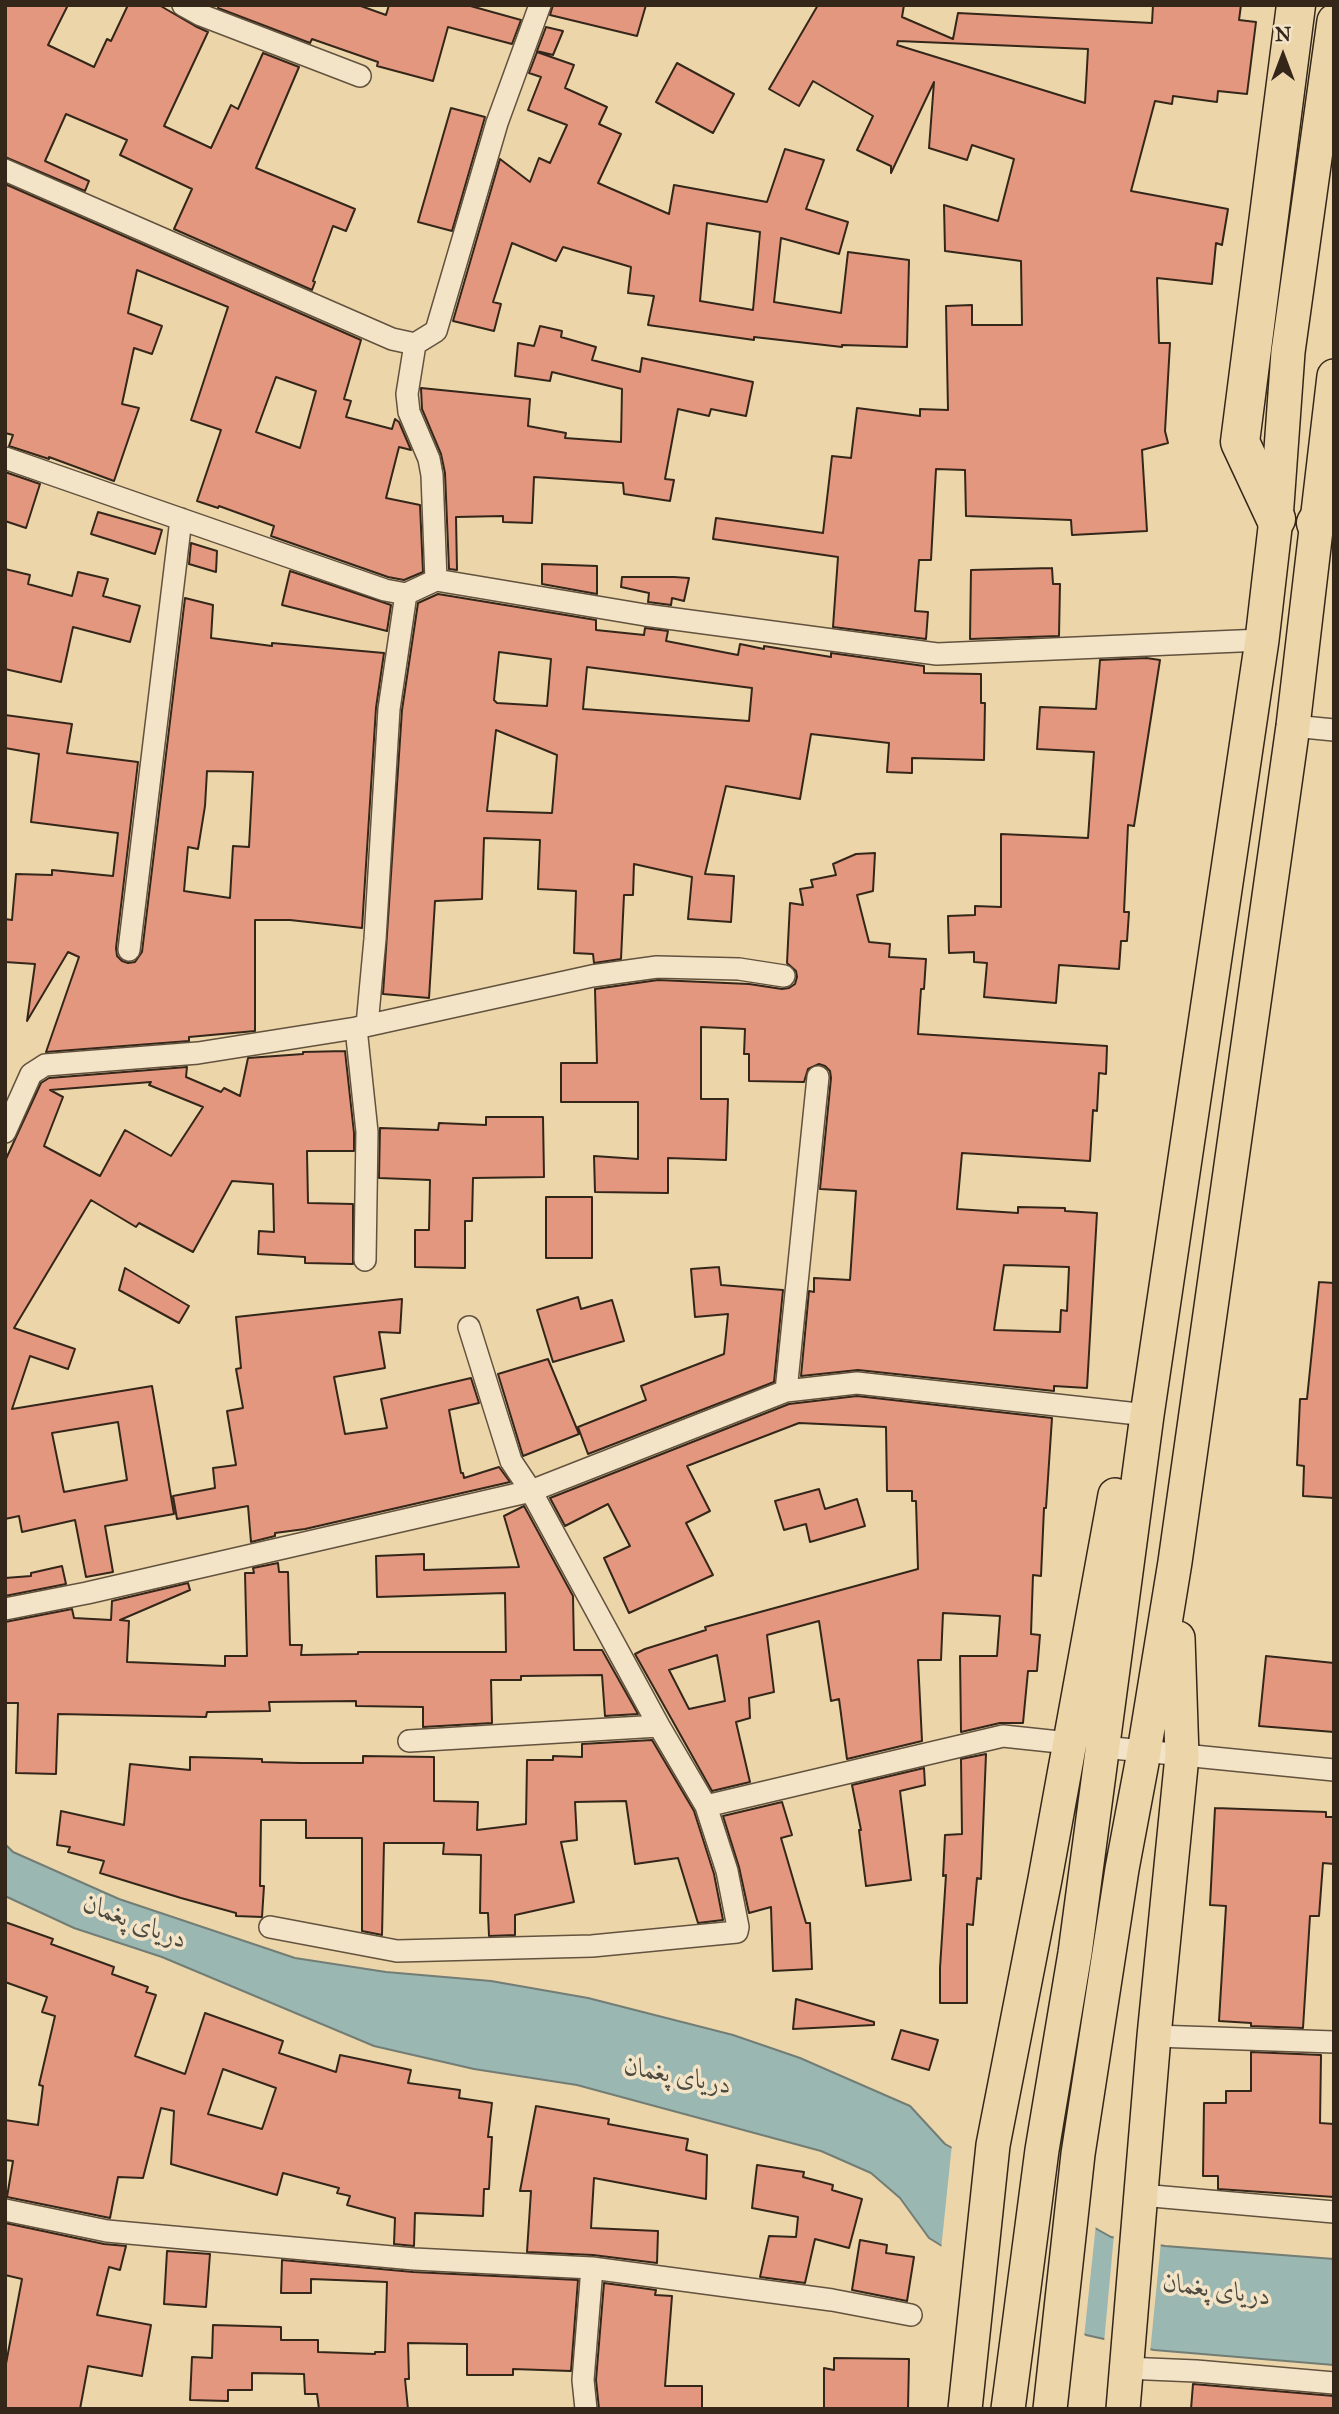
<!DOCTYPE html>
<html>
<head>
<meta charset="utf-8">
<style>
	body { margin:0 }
	#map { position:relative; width:1339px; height:2414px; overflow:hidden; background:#ecd5a9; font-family:"IM FELL Great Primer",serif }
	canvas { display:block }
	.frame { position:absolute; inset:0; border:7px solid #34271a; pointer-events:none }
	.north { position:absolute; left:1248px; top:21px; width:70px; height:70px; -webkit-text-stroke:5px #f3e4c7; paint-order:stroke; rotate:0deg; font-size:19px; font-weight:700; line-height:28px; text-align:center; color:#34271a }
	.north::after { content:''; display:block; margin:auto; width:24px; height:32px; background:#34271a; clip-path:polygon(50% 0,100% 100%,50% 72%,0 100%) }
</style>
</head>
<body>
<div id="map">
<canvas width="1339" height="2414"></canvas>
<div class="frame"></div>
<div class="north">N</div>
</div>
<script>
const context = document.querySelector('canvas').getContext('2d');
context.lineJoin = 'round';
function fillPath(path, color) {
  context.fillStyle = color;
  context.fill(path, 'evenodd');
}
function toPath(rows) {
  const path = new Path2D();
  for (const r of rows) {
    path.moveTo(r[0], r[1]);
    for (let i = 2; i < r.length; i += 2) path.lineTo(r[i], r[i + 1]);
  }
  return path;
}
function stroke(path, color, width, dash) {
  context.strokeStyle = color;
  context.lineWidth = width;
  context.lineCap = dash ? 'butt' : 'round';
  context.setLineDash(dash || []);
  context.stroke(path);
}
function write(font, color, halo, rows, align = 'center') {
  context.font = font + ' "IM FELL Great Primer",Amiri,serif';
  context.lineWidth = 7;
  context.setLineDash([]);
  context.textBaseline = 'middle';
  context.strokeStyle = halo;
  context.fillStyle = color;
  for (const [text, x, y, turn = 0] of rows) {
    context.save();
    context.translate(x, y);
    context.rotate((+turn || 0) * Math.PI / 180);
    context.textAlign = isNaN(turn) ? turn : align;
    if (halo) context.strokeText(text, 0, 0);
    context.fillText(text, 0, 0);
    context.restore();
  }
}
const water = toPath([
	[5,1844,13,1852,119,1899,295,1958,386,1972,491,1981,588,1998,733,2035,800,2058,910,2106,945,2144,1111,2237,1165,2246,1334,2259,1334,2365,1154,2350,1086,2335,929,2238,900,2198,871,2173,821,2151,577,2085,474,2069,374,2046,162,1957,74,1928,5,1896,5,1844]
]);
fillPath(water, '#9bb7b1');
stroke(water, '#727d75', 2);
fillPath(toPath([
	[952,2144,1096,2224,1084,2338,941,2250],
	[1114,2234,1161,2242,1150,2353,1104,2343]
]), '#ecd5a9');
const building = toPath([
	[5,5,68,5,48,45,94,67,107,39,111,41,128,5,159,5,195,26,208,32,164,126,211,148,231,105,238,109,263,53,299,67,256,168,355,209,346,231,333,226,313,281,315,282,312,290,174,229,192,189,120,155,127,140,66,114,45,161,89,181,85,191,5,157,5,5],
	[219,5,358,5,386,15,389,5,467,5,521,20,512,44,448,27,433,81,377,66,378,62,312,39,310,43,218,8,219,5],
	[553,5,646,5,637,36,550,15,553,5],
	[818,5,904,5,902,17,953,39,958,13,1152,23,1153,5,1241,5,1239,20,1256,22,1247,94,1218,91,1217,102,1173,96,1172,104,1155,101,1131,191,1228,209,1222,245,1216,243,1212,284,1157,278,1159,343,1170,343,1165,431,1168,443,1142,450,1147,531,1072,535,1071,520,966,516,965,470,936,469,931,560,919,560,915,611,928,612,926,639,833,627,838,557,713,539,716,518,823,533,832,456,851,458,857,408,920,416,920,409,948,410,946,306,972,305,972,325,1022,325,1021,261,945,251,944,205,998,221,1014,159,972,145,967,160,929,148,934,82,891,173,891,166,857,150,873,116,813,81,799,106,769,89,818,5],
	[898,41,1088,49,1085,103,897,45,898,41],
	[546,27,563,31,553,55,537,51,546,27],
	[537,52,574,65,565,88,607,107,599,124,621,134,598,183,669,214,674,185,767,202,785,149,824,160,806,209,848,222,839,254,781,238,774,302,841,313,848,252,909,260,907,347,842,345,842,347,754,337,754,340,648,325,654,296,628,293,631,267,563,247,556,261,512,243,493,302,501,304,494,331,453,321,500,159,530,182,539,158,550,163,567,125,528,110,541,77,529,73,537,52],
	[707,223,760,232,753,310,700,301,707,223],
	[677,63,734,94,713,133,656,102,677,63],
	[451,108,485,117,452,231,418,222,451,108],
	[5,184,361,340,344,399,351,401,346,417,392,429,395,419,399,422,411,450,399,447,386,498,420,505,423,572,404,580,388,577,271,536,274,526,219,506,218,508,197,501,221,430,191,420,228,307,137,270,128,313,162,326,152,354,134,348,122,404,139,408,114,481,49,457,49,459,9,446,13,435,5,433,5,184],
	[276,377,316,391,300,448,256,432,276,377],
	[540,326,562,331,561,337,596,347,592,360,640,372,642,358,753,382,746,416,711,409,709,416,678,409,665,479,674,480,670,501,624,494,623,483,534,477,532,523,503,522,503,516,456,517,457,570,449,569,445,473,441,454,422,409,421,388,530,399,528,426,566,433,565,438,621,442,622,389,552,372,550,381,515,376,518,343,534,346,540,326],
	[5,472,40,484,26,528,5,521,5,472],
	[98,512,162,530,155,554,91,534,98,512],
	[191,543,217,551,216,572,189,564,191,543],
	[542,564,597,566,597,594,542,584,542,564],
	[1052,568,1053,584,1060,584,1059,636,970,639,971,570,1052,568],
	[5,569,30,575,28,584,72,596,78,572,108,579,103,596,140,606,130,642,73,627,61,682,5,669,5,569],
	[290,571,391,605,387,631,282,605,290,571],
	[622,577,674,577,689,578,684,601,672,598,671,605,648,602,649,593,621,587,622,577],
	[438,594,596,620,596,630,644,635,645,628,668,631,666,641,738,655,740,644,764,649,764,646,831,657,831,653,924,666,924,673,981,674,981,703,985,703,984,760,912,758,912,773,887,772,889,743,811,734,800,799,726,786,705,874,734,876,731,922,688,919,692,877,634,864,633,895,624,895,621,959,594,963,593,954,574,953,576,891,538,889,540,840,484,838,482,899,435,901,429,998,383,994,402,710,418,603,438,594],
	[499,652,551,659,547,706,497,703,494,700,499,652],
	[587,667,752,688,749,721,583,709,587,667],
	[496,730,557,755,552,813,487,811,496,730],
	[185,598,213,605,211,638,272,646,272,643,384,653,376,708,362,928,290,920,255,920,255,1031,189,1037,189,1041,46,1052,79,957,68,952,27,1021,35,964,5,962,5,919,12,920,16,874,52,875,52,870,113,876,118,833,31,822,39,754,5,748,5,715,72,724,67,753,138,762,116,948,117,956,122,961,128,963,135,962,142,952,185,598],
	[207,771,253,772,249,847,233,846,230,898,184,891,188,847,198,849,205,806,207,771],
	[1146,658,1160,660,1134,826,1128,825,1124,912,1129,912,1127,941,1121,941,1119,969,1059,965,1056,1003,984,997,987,963,974,962,974,952,949,953,948,916,975,915,975,906,1001,907,1001,834,1088,838,1094,752,1037,749,1040,707,1096,709,1100,660,1146,658],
	[875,853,873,891,857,895,869,942,890,944,889,957,926,959,924,989,921,989,918,1034,1107,1046,1106,1074,1099,1073,1097,1111,1093,1110,1090,1161,962,1153,957,1209,1018,1213,1018,1207,1065,1208,1065,1211,1097,1213,1087,1388,1054,1386,1054,1391,858,1370,801,1376,809,1291,814,1292,814,1278,850,1280,856,1191,820,1189,831,1078,830,1071,825,1066,819,1064,808,1069,804,1082,749,1081,749,1054,744,1054,745,1029,701,1027,701,1099,728,1099,726,1160,668,1158,668,1193,595,1192,594,1156,638,1159,638,1102,561,1102,561,1063,597,1063,595,989,658,980,749,984,782,989,789,988,795,984,797,977,796,971,787,963,790,903,803,905,800,889,813,887,811,880,836,875,833,864,856,854,875,853],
	[1004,1265,1069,1267,1067,1311,1061,1310,1060,1332,994,1330,1004,1265],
	[345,1051,354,1133,354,1151,307,1151,308,1203,353,1204,353,1264,305,1263,305,1257,258,1254,259,1231,274,1232,273,1184,232,1181,193,1252,139,1223,136,1227,91,1200,14,1328,75,1349,68,1369,30,1356,12,1409,152,1386,174,1514,105,1526,113,1572,86,1577,75,1520,22,1532,19,1516,5,1519,5,1161,41,1083,49,1078,187,1067,186,1077,221,1092,224,1088,240,1096,248,1058,303,1054,303,1052,345,1051],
	[151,1082,149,1085,203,1107,171,1156,125,1130,100,1176,44,1146,63,1097,50,1090,151,1082],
	[118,1422,127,1480,64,1492,52,1433,118,1422],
	[486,1117,543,1117,544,1177,473,1178,472,1221,465,1221,465,1268,415,1267,415,1230,429,1230,430,1180,379,1178,380,1128,438,1130,439,1123,486,1125,486,1117],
	[546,1197,592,1197,592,1258,546,1258,546,1197],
	[719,1267,721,1285,783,1290,774,1382,588,1454,578,1427,646,1400,641,1386,724,1354,728,1314,695,1317,691,1269,719,1267],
	[125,1268,189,1306,179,1323,119,1290,125,1268],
	[1319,1282,1334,1283,1334,1498,1303,1496,1304,1466,1297,1465,1300,1399,1307,1399,1319,1282],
	[578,1297,581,1309,612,1300,624,1341,553,1362,537,1310,578,1297],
	[402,1299,400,1333,379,1332,385,1368,334,1377,345,1434,387,1428,381,1399,471,1378,479,1403,449,1410,461,1473,463,1473,464,1478,499,1467,510,1482,305,1529,275,1533,275,1536,251,1542,248,1506,177,1519,173,1496,215,1488,213,1468,236,1465,227,1411,243,1408,236,1369,241,1368,236,1317,402,1299],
	[548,1359,579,1434,523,1456,498,1374,548,1359],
	[857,1396,1052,1418,1046,1508,1044,1508,1041,1576,1033,1575,1031,1634,1040,1635,1037,1671,1028,1671,1023,1723,1000,1723,961,1732,960,1656,997,1656,1000,1616,943,1613,941,1660,918,1660,922,1741,847,1759,839,1699,831,1701,819,1621,767,1635,774,1692,749,1698,750,1718,736,1722,750,1782,712,1791,635,1654,645,1649,706,1630,705,1627,918,1569,916,1501,912,1501,912,1491,887,1491,886,1427,799,1423,687,1466,710,1511,686,1523,713,1575,629,1613,604,1558,630,1546,608,1504,565,1526,550,1498,789,1404,857,1396],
	[717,1655,725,1701,689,1709,669,1670,717,1655],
	[819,1489,825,1509,857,1499,865,1526,810,1542,806,1524,784,1530,775,1501,819,1489],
	[524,1506,573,1596,574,1650,602,1650,638,1714,605,1716,602,1675,521,1676,521,1680,491,1680,492,1723,423,1727,423,1707,356,1706,356,1701,269,1702,270,1711,207,1712,206,1717,58,1714,56,1774,16,1773,18,1703,5,1703,5,1622,72,1609,74,1618,111,1620,112,1601,188,1583,190,1590,120,1620,129,1621,127,1662,225,1666,225,1656,247,1656,245,1573,254,1573,253,1568,278,1563,279,1572,288,1572,290,1645,302,1645,301,1655,358,1654,358,1652,506,1652,505,1593,377,1597,376,1556,424,1554,424,1570,519,1567,504,1516,524,1506],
	[62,1566,66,1584,5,1596,5,1578,31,1576,31,1573,62,1566],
	[1266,1656,1334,1663,1334,1732,1259,1726,1266,1656],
	[652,1740,694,1811,714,1874,723,1920,698,1923,678,1858,635,1864,626,1801,575,1802,577,1840,561,1842,574,1902,515,1915,515,1935,489,1936,488,1913,480,1913,481,1855,443,1854,444,1843,384,1843,382,1935,362,1931,362,1838,306,1838,306,1820,261,1820,260,1886,264,1886,262,1917,236,1916,236,1913,181,1898,100,1873,104,1861,68,1852,70,1847,57,1845,61,1811,124,1825,130,1764,190,1770,190,1757,262,1759,262,1762,301,1763,363,1763,363,1756,434,1757,434,1801,478,1802,477,1830,526,1824,527,1760,553,1760,553,1756,582,1757,582,1744,652,1740],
	[986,1754,981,1879,977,1878,973,1925,967,1924,967,2003,940,2003,940,1968,946,1875,943,1876,945,1835,962,1834,961,1759,986,1754],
	[924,1768,925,1785,900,1791,911,1880,866,1886,859,1830,861,1830,852,1785,924,1768],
	[782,1802,792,1835,781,1838,806,1923,810,1923,812,1969,773,1971,771,1907,749,1913,739,1867,723,1816,782,1802],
	[1215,1808,1326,1812,1326,1817,1334,1817,1334,1864,1323,1863,1319,1916,1310,1916,1303,2028,1251,2026,1251,2023,1219,2021,1226,1906,1210,1905,1215,1808],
	[5,1922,53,1939,51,1944,114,1967,112,1974,148,1987,146,1992,156,1995,135,2056,185,2074,205,2013,283,2041,279,2053,336,2072,340,2055,411,2070,408,2083,460,2090,459,2098,492,2103,488,2137,492,2137,489,2189,484,2189,483,2216,415,2213,414,2246,394,2244,395,2218,347,2205,350,2196,337,2193,339,2188,283,2173,277,2195,171,2164,174,2111,161,2108,143,2178,118,2177,110,2218,7,2197,13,2161,5,2160,5,2120,38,2125,43,2086,39,2085,55,2016,42,2012,47,1997,5,1982,5,1922],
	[223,2069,276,2088,262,2129,208,2114,223,2069],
	[796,1999,874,2022,874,2025,793,2029,796,1999],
	[901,2030,938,2040,929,2070,892,2059,901,2030],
	[1251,2052,1321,2055,1320,2123,1334,2124,1334,2197,1218,2189,1218,2176,1203,2176,1204,2103,1226,2103,1226,2091,1251,2091,1251,2052],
	[536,2106,609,2119,608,2124,688,2139,686,2150,707,2155,706,2199,594,2178,591,2228,658,2231,657,2263,593,2255,527,2252,531,2191,520,2191,536,2106],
	[757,2165,804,2172,803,2177,833,2185,832,2190,862,2199,849,2248,815,2239,805,2283,760,2277,769,2236,796,2237,798,2217,752,2208,757,2165],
	[5,2223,104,2244,126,2246,120,2270,109,2267,97,2315,151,2325,142,2376,88,2366,80,2409,5,2409,5,2369,22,2279,5,2275,5,2223],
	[860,2240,887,2245,886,2253,914,2257,907,2301,852,2290,860,2240],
	[167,2251,210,2254,206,2307,164,2304,167,2251],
	[282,2260,413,2272,578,2280,571,2371,513,2369,513,2375,467,2375,467,2344,408,2343,409,2379,405,2379,408,2409,319,2409,317,2394,305,2394,304,2374,252,2373,252,2390,228,2390,228,2401,190,2400,192,2357,212,2358,213,2325,281,2327,281,2340,318,2340,318,2352,375,2354,375,2352,385,2352,387,2282,311,2279,311,2293,281,2293,282,2260],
	[604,2283,656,2290,655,2295,672,2296,665,2386,702,2386,702,2408,599,2409,596,2380,604,2283],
	[834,2358,909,2359,908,2409,824,2409,824,2368,834,2370,834,2358],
	[1193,2384,1334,2396,1334,2409,1191,2409,1193,2384]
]);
fillPath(building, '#e4977f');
stroke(building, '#34271a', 2);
const street = toPath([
	[183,5,201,15,360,76],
	[5,170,392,339,415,344,436,331,497,123,540,5],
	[415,344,407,394,409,412,429,459,432,475,436,580],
	[5,458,385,590,406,594,436,580,645,615,937,654,1262,640],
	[1293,726,1334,730],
	[129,950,181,519],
	[367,1025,375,939,389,709,406,594],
	[356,1028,367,1132,365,1260],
	[5,1132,31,1074,45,1065,198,1053,356,1028,592,976,657,967,739,969,784,976],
	[786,1391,818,1077],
	[5,1609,87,1593,531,1491,786,1391,857,1383,1147,1415],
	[409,1741,659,1726],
	[1103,1747,1334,1770],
	[706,1806,1003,1736,1069,1743],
	[270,1927,397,1951,592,1946,737,1932,738,1927,727,1871,706,1806,659,1726,531,1491,511,1461,469,1327],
	[1154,2036,1334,2042],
	[1141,2195,1334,2212],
	[5,2210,107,2231,414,2259,592,2268,832,2300,911,2315],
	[1125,2368,1196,2371,1334,2383],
	[586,2409,583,2380,592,2268]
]);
const primary = toPath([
	[965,2409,993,2145,1045,1879,1115,1495],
	[1008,2409,1042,2150,1075,1953,1147,1415,1262,640,1276,519,1288,352,1334,21],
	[1050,2409,1078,2154,1122,1869,1144,1752,1175,1562,1293,726,1334,376],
	[1123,2409,1154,2036,1182,1756,1178,1638]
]);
const highway = toPath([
	[1276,519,1240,442,1296,5],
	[1316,523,1334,498]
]);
stroke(street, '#62523e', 24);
stroke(primary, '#34271a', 36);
stroke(highway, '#34271a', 41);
stroke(street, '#f3e4c7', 21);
stroke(primary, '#ecd5a9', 33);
stroke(highway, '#ecd5a9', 38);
write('italic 26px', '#4e4b40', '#f3e4c7', [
	["دریای پغمان",135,1923,21],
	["دریای پغمان",678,2077,11],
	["دریای پغمان",1217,2291,8]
]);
</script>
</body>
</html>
